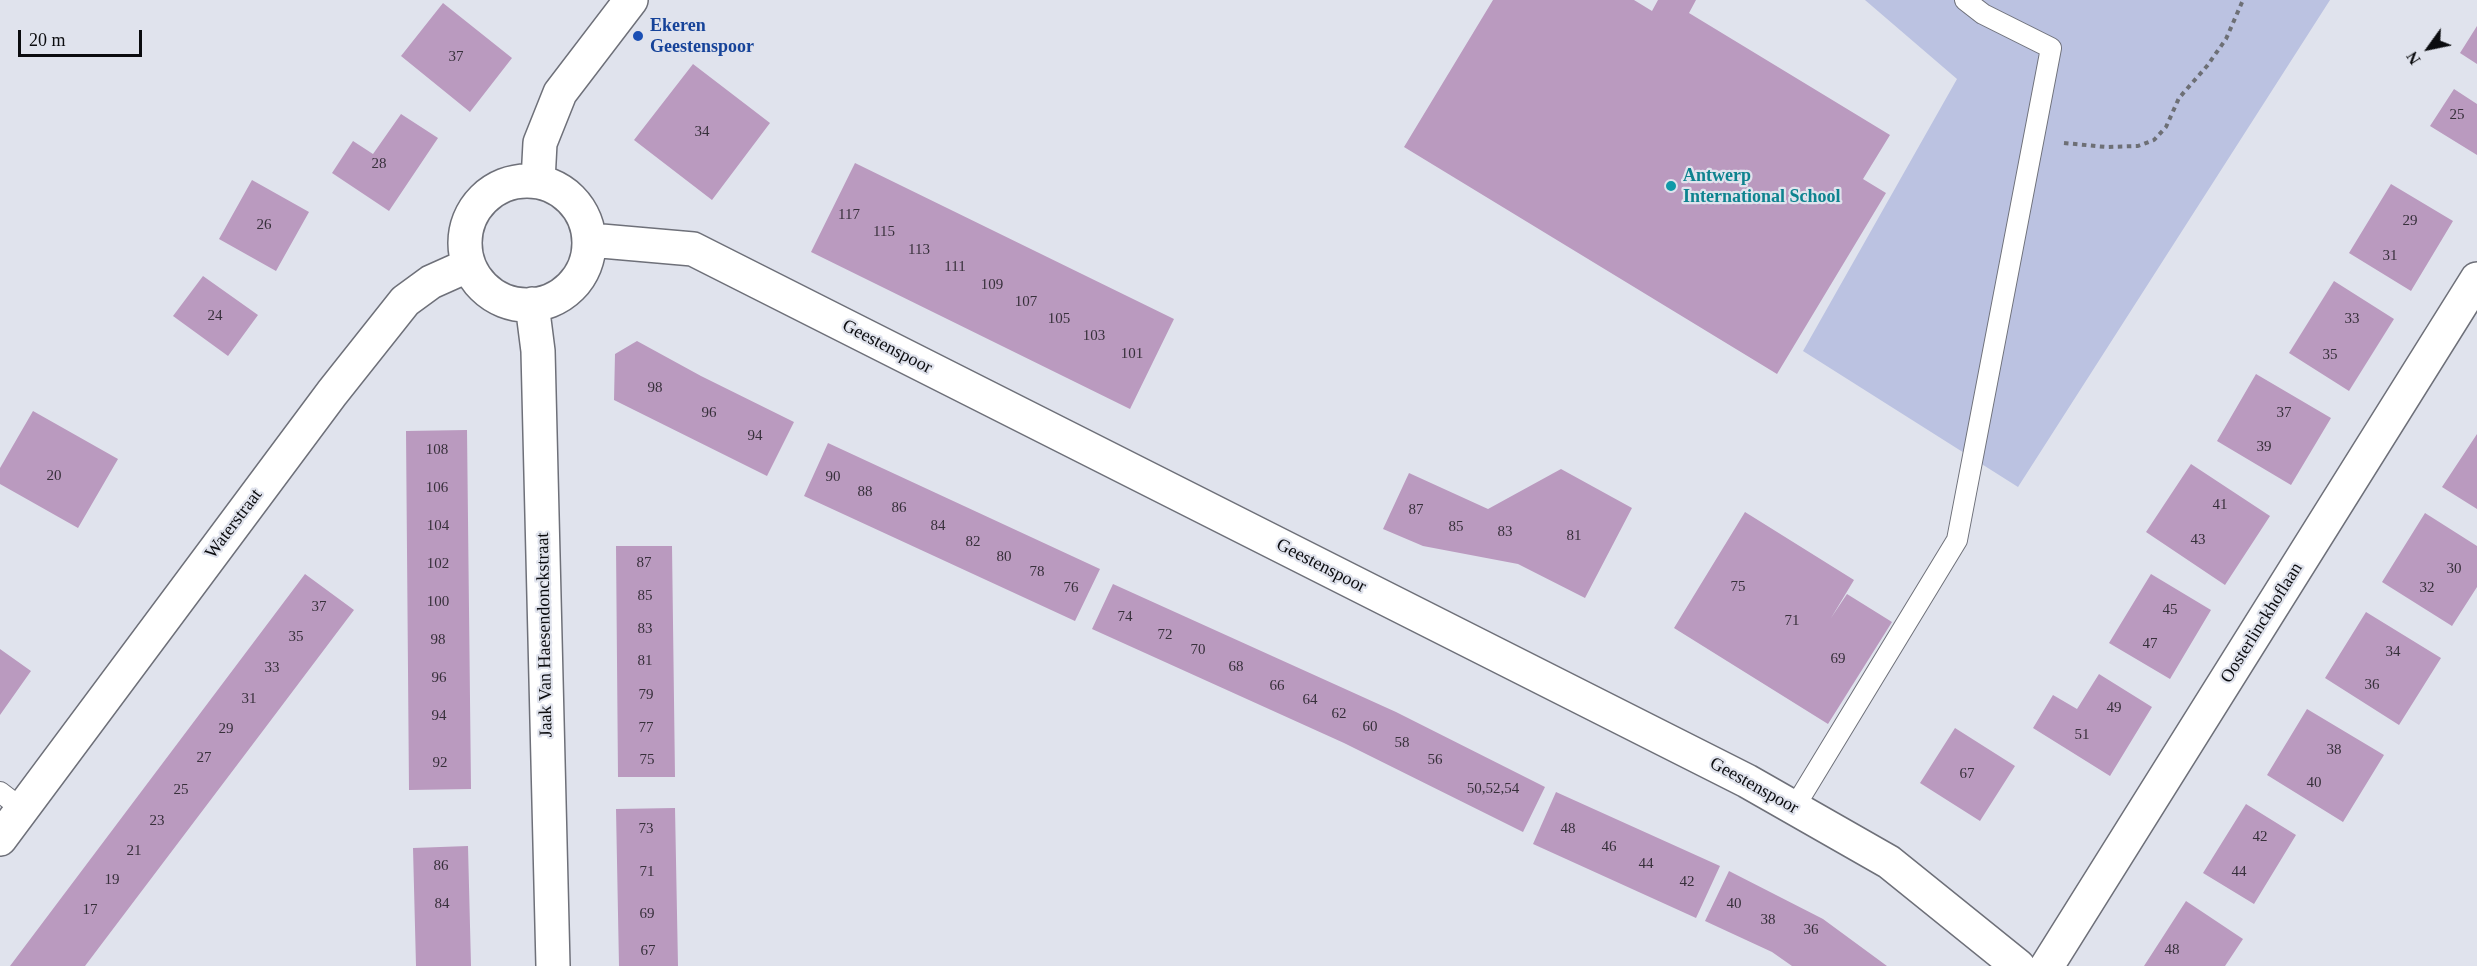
<!DOCTYPE html>
<html>
<head>
<meta charset="utf-8">
<style>
	body { margin:0 }
	#map { position:relative; width:2477px; height:966px; overflow:hidden; background:#e0e3ed; font-family:"Times New Roman",serif }
	canvas { display:block }
	.north { position:absolute; left:2399px; top:18px; width:60px; height:60px; -webkit-text-stroke:4px #e0e3ed; paint-order:stroke; rotate:237deg; font-size:16px; font-weight:700; line-height:24px; text-align:center; color:#0b0c0f }
	.north::after { content:''; display:block; margin:auto; width:21px; height:27px; background:#0b0c0f; clip-path:polygon(50% 0,100% 100%,50% 72%,0 100%) }
	.scale { position:absolute; left:18px; top:30px; width:124px; height:27px; box-sizing:border-box; border:3px solid #0b0c0f; border-top:0; padding-left:8px; font-size:18px; line-height:21px; white-space:nowrap; color:#0b0c0f; -webkit-text-stroke:4px #e0e3ed; paint-order:stroke }
</style>
</head>
<body>
<div id="map">
<canvas width="2477" height="966"></canvas>
<div class="north">N</div>
<div class="scale">20 m</div>
</div>
<script>
const context = document.querySelector('canvas').getContext('2d');
context.lineJoin = 'round';
function fillPath(path, color) {
  context.fillStyle = color;
  context.fill(path, 'evenodd');
}
function toPath(rows) {
  const path = new Path2D();
  for (const r of rows) {
    if (r.length === 3) {
      path.moveTo(r[0] + r[2], r[1]);
      path.arc(r[0], r[1], r[2], 0, 2 * Math.PI);
      continue;
    }
    path.moveTo(r[0], r[1]);
    for (let i = 2; i < r.length; i += 2) path.lineTo(r[i], r[i + 1]);
  }
  return path;
}
function stroke(path, color, width, dash) {
  context.strokeStyle = color;
  context.lineWidth = width;
  context.lineCap = dash ? 'butt' : 'round';
  context.setLineDash(dash || []);
  context.stroke(path);
}
function write(font, color, halo, rows, align = 'center') {
  context.font = font + ' "Times New Roman",serif';
  context.lineWidth = 4.5;
  context.setLineDash([]);
  context.textBaseline = 'middle';
  context.strokeStyle = halo;
  context.fillStyle = color;
  for (const [text, x, y, turn = 0] of rows) {
    context.save();
    context.translate(x, y);
    context.rotate((+turn || 0) * Math.PI / 180);
    context.textAlign = isNaN(turn) ? turn : align;
    if (halo) context.strokeText(text, 0, 0);
    context.fillText(text, 0, 0);
    context.restore();
  }
}
fillPath(toPath([
	[1865,0,2330,0,2018,487,1803,351,1957,79]
]), '#bbc2e1');
fillPath(toPath([
	[1493,0,1634,0,1652,11,1658,0,1696,0,1689,13,1890,135,1863,179,1886,193,1777,374,1404,147],
	[443,3,512,58,470,112,401,56],
	[2477,26,2477,64,2460,53],
	[693,64,770,123,712,200,634,140],
	[2454,89,2477,104,2477,155,2430,126],
	[401,114,438,138,389,211,332,173,353,141,373,154],
	[855,163,1174,319,1130,409,811,252],
	[252,180,309,212,276,271,219,239],
	[2391,184,2453,221,2411,291,2349,253],
	[203,276,258,315,228,356,173,316],
	[2334,281,2394,319,2349,391,2289,353],
	[637,341,701,376,794,422,767,476,614,400,615,354],
	[2256,374,2331,418,2291,485,2217,441],
	[33,411,118,459,78,528,0,484,0,468],
	[467,430,471,789,409,790,406,431],
	[2477,434,2477,509,2442,487],
	[828,443,1100,569,1075,621,804,496],
	[2191,464,2270,516,2225,585,2146,532],
	[1561,469,1632,508,1585,598,1518,564,1423,546,1383,529,1409,473,1488,509],
	[1745,512,1854,580,1831,618,1847,594,1892,622,1828,724,1674,628],
	[2425,513,2477,546,2477,587,2452,626,2382,582],
	[616,546,672,546,675,777,618,777],
	[305,574,354,610,262,732,85,966,10,966],
	[2151,574,2211,610,2170,679,2109,643],
	[1113,584,1396,712,1545,787,1523,832,1344,743,1092,629],
	[2366,612,2441,658,2399,725,2325,678],
	[0,649,31,671,0,715],
	[2099,674,2152,707,2110,776,2033,728,2053,695,2077,709],
	[2307,709,2384,755,2343,822,2267,775],
	[1955,728,2015,766,1980,821,1920,783],
	[1556,792,1720,866,1696,918,1533,844],
	[2246,804,2296,835,2254,904,2203,873],
	[675,808,678,966,619,966,616,809],
	[468,846,471,966,416,966,413,848],
	[1729,871,1823,919,1887,966,1792,966,1772,952,1705,921],
	[2186,901,2243,939,2225,966,2144,966]
]), '#ba9abf');
const service = toPath([
	[0,792,22,809],
	[1794,808,1957,540,2051,48,1983,14,1965,0]
]);
const minor = toPath([
	[527,243,62],
	[538,181,540,143,560,93,631,0],
	[590,240,693,249,1747,781,1889,862,2018,966],
	[532,304,538,351,553,966],
	[0,839,332,393,405,301,431,282,469,265],
	[2047,966,2477,279]
]);
stroke(service, '#6e7079', 22);
stroke(minor, '#6e7079', 36);
stroke(toPath([
	[2064,143,2106,147,2138,146,2154,140,2166,127,2179,98,2207,66,2226,39,2243,0]
]), '#6d6f75', 4, [4.5, 4.5]);
stroke(service, '#fff', 20);
stroke(minor, '#fff', 33);
for (const [x, y, r, color] of [
	[638,36,6,"#1a4fb4"],
	[1671,186,6,"#0f9aa8"]
]) {
  const dot = new Path2D();
  dot.arc(x, y, r, 0, 2 * Math.PI);
  context.fillStyle = color;
  context.fill(dot);
  stroke(dot, '#e0e3ed', 2);
}
write('15px', '#37303b', null, [
	["37",456,57],
	["25",2457,115],
	["34",702,132],
	["28",379,164],
	["117",849,215],
	["29",2410,221],
	["26",264,225],
	["115",884,232],
	["113",919,250],
	["31",2390,256],
	["111",955,267],
	["109",992,285],
	["107",1026,302],
	["24",215,316],
	["105",1059,319],
	["33",2352,319],
	["103",1094,336],
	["101",1132,354],
	["35",2330,355],
	["98",655,388],
	["96",709,413],
	["37",2284,413],
	["94",755,436],
	["39",2264,447],
	["108",437,450],
	["20",54,476],
	["90",833,477],
	["106",437,488],
	["88",865,492],
	["41",2220,505],
	["86",899,508],
	["87",1416,510],
	["104",438,526],
	["84",938,526],
	["85",1456,527],
	["83",1505,532],
	["81",1574,536],
	["43",2198,540],
	["82",973,542],
	["80",1004,557],
	["87",644,563],
	["102",438,564],
	["30",2454,569],
	["78",1037,572],
	["75",1738,587],
	["76",1071,588],
	["32",2427,588],
	["85",645,596],
	["100",438,602],
	["37",319,607],
	["45",2170,610],
	["74",1125,617],
	["71",1792,621],
	["83",645,629],
	["72",1165,635],
	["35",296,637],
	["98",438,640],
	["47",2150,644],
	["70",1198,650],
	["34",2393,652],
	["69",1838,659],
	["81",645,661],
	["68",1236,667],
	["33",272,668],
	["96",439,678],
	["36",2372,685],
	["66",1277,686],
	["79",646,695],
	["31",249,699],
	["64",1310,700],
	["49",2114,708],
	["62",1339,714],
	["94",439,716],
	["60",1370,727],
	["77",646,728],
	["29",226,729],
	["51",2082,735],
	["58",1402,743],
	["38",2334,750],
	["27",204,758],
	["75",647,760],
	["56",1435,760],
	["92",440,763],
	["67",1967,774],
	["40",2314,783],
	["50,52,54",1493,789],
	["25",181,790],
	["23",157,821],
	["73",646,829],
	["48",1568,829],
	["42",2260,837],
	["46",1609,847],
	["21",134,851],
	["44",1646,864],
	["86",441,866],
	["71",647,872],
	["44",2239,872],
	["19",112,880],
	["42",1687,882],
	["84",442,904],
	["40",1734,904],
	["17",90,910],
	["69",647,914],
	["38",1768,920],
	["36",1811,930],
	["48",2172,950],
	["67",648,951]
]);
write('bold 18px', '#164399', '#e0e3ed', [
	["Ekeren",650,26],
	["Geestenspoor",650,47]
], 'left');
write('bold 18px', '#0d838f', '#e0e3ed', [
	["Antwerp",1683,176],
	["International School",1683,197]
], 'left');
write('18px', '#0b0c0f', '#e0e3ed', [
	["Geestenspoor",887,347,27],
	["Waterstraat",234,524,-53],
	["Geestenspoor",1321,566,27],
	["Oosterlinckhoflaan",2262,623,-58],
	["Jaak Van Haesendonckstraat",545,635,-91],
	["Geestenspoor",1754,786,29]
]);
</script>
</body>
</html>
